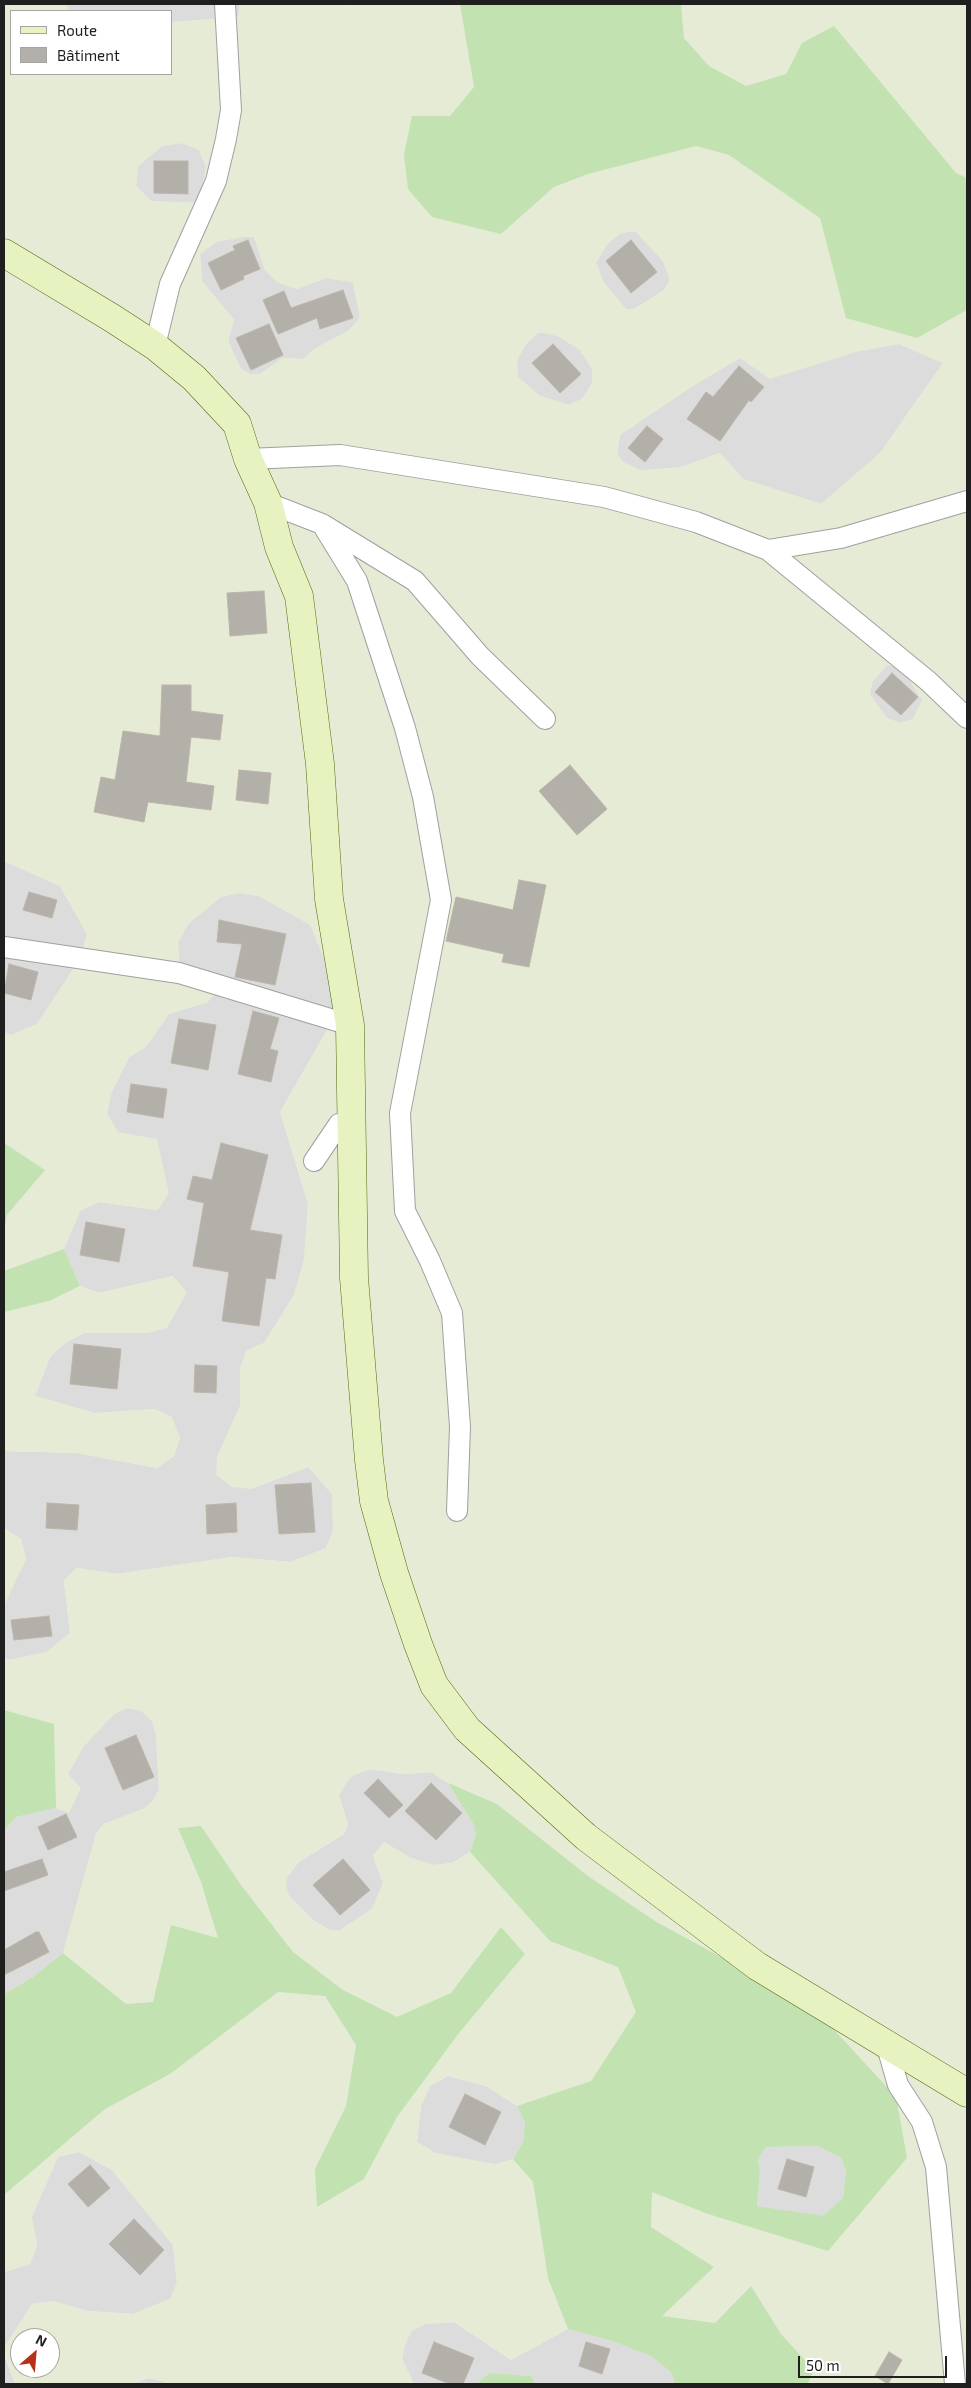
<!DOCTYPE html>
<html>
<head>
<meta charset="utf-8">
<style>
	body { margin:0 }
	#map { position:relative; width:971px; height:2388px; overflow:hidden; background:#eeede6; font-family:"Exo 2",sans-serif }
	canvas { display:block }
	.frame { position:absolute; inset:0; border:5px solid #1f1f1f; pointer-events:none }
	.legend { position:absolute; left:10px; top:10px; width:162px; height:65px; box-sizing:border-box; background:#fff; border:1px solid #a5a5a5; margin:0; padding:6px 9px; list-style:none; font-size:15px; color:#1f1f1f }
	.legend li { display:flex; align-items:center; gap:10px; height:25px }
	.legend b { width:25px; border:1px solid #a5a5a5 }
	.north { position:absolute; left:10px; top:2328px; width:50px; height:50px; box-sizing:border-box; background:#fff; border:1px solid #a5a5a5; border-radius:50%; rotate:27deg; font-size:14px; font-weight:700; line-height:20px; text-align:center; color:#1f1f1f }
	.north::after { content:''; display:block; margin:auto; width:18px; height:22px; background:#b53219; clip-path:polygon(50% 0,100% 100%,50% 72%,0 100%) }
	.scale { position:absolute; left:798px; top:2356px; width:149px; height:22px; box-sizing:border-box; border:2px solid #1f1f1f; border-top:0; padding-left:6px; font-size:15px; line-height:18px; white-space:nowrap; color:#1f1f1f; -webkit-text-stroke:4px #fff; paint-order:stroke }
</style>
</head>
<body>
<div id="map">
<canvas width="971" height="2388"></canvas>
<div class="frame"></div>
<ul class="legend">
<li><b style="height:6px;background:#e7f2c1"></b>Route</li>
<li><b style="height:14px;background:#b3afa9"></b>Bâtiment</li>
</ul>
<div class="north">N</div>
<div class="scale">50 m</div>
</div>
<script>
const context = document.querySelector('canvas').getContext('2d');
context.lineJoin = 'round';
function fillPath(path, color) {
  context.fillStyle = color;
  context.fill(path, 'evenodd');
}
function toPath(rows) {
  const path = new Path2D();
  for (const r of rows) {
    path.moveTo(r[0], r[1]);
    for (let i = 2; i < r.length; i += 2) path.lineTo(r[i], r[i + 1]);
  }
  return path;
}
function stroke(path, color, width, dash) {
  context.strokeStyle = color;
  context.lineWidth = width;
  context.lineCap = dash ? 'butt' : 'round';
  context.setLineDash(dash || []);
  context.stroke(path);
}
fillPath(toPath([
	[66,4,240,4,238,16,183,22,171,22,171,11,69,11],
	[182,143,199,150,206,167,201,195,196,203,151,201,136,186,138,166,162,146],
	[635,231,663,261,670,280,663,291,634,309,627,310,604,283,596,263,608,243,621,233],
	[241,237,254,237,265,270,297,289,326,278,353,282,360,318,348,331,314,349,304,359,283,358,260,374,250,374,241,369,228,341,234,320,202,281,200,254,216,242],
	[539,332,558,336,580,350,592,369,592,383,582,399,569,405,540,396,518,377,517,360,526,344],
	[899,344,943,363,880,453,821,504,743,479,720,453,681,467,641,471,623,462,617,454,620,435,691,387,740,358,859,351],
	[887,665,901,667,923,701,913,719,900,723,887,718,870,695,872,682],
	[4,861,60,886,87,934,80,959,37,1024,11,1035,4,1032],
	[240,893,259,896,311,925,332,978,335,1016,280,1112,308,1204,304,1260,294,1295,264,1343,247,1350,240,1368,240,1406,217,1457,251,1489,308,1467,332,1494,333,1530,326,1548,291,1562,232,1557,117,1574,77,1568,64,1581,70,1633,47,1652,9,1660,4,1658,4,1605,26,1559,21,1539,4,1528,4,1451,77,1453,157,1468,174,1456,180,1437,155,1409,95,1413,35,1396,50,1357,65,1343,84,1333,148,1333,173,1276,99,1293,80,1286,64,1249,80,1211,99,1202,158,1210,107,1114,111,1094,129,1057,146,1047,169,1014,208,1002,179,963,178,942,189,923,221,897],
	[127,1708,142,1711,152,1721,156,1734,159,1789,153,1801,143,1809,104,1824,96,1834,63,1953,33,1977,4,1994,4,1831,16,1817,56,1808,69,1813,68,1774,83,1747,114,1714],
	[369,1769,402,1774,431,1772,448,1783,474,1825,476,1835,470,1852,452,1863,433,1865,411,1858,384,1842,373,1856,383,1883,372,1909,340,1930,330,1930,314,1921,290,1897,286,1888,286,1878,299,1862,344,1834,348,1825,339,1795,350,1777],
	[448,2076,486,2086,517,2106,525,2123,523,2142,513,2159,495,2165,435,2153,417,2142,421,2106,430,2086],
	[817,2146,841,2158,846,2171,843,2198,823,2217,757,2206,760,2172,758,2159,766,2147],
	[79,2152,112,2170,173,2245,177,2283,170,2299,133,2314,88,2311,52,2301,32,2304,4,2348,4,2272,30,2264,37,2245,31,2217,58,2157],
	[454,2322,511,2360,568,2329,612,2341,652,2356,671,2372,675,2384,535,2384,530,2376,490,2373,476,2384,414,2384,402,2359,405,2345,411,2331,426,2324],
	[4,2354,15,2384,4,2384],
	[149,2378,167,2382,171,2384,131,2384]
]), '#dddcdc');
fillPath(toPath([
	[4,4,66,4,69,11,11,11,11,74,171,74,171,22,238,17,240,4,340,4,343,6,355,4,460,4,474,87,450,116,501,234,554,187,588,174,696,146,729,155,820,218,846,318,917,338,967,310,967,2384,808,2384,814,2370,781,2334,751,2286,715,2323,661,2316,714,2267,651,2227,652,2192,708,2214,828,2251,907,2158,814,2008,655,1921,588,1876,497,1804,448,1783,431,1772,402,1774,370,1769,350,1777,339,1795,348,1825,344,1834,299,1862,287,1878,286,1888,290,1897,314,1921,330,1930,340,1930,372,1909,383,1883,373,1856,384,1842,411,1858,433,1865,452,1863,470,1852,550,1941,618,1967,636,2012,591,2081,517,2106,486,2086,448,2076,430,2086,421,2106,417,2142,435,2153,495,2164,513,2159,533,2182,548,2278,568,2329,511,2360,455,2322,426,2324,411,2331,405,2345,402,2359,414,2384,171,2384,149,2378,131,2384,15,2384,4,2348,32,2304,52,2301,88,2311,133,2314,170,2299,177,2283,173,2245,112,2170,79,2152,58,2157,32,2217,37,2245,30,2264,4,2272,4,2195,105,2109,170,2074,277,1992,325,1996,356,2045,346,2106,315,2169,364,2179,397,2117,459,2033,525,1954,501,1927,451,1993,397,2018,343,1990,293,1952,241,1885,201,1826,178,1828,201,1882,219,1938,171,1925,153,2002,126,2004,63,1953,96,1834,104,1824,143,1809,153,1801,159,1789,156,1734,152,1721,141,1711,127,1708,114,1714,83,1747,68,1774,81,1788,69,1813,56,1808,54,1724,4,1710,4,1658,10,1660,47,1652,70,1633,64,1580,77,1568,117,1574,232,1557,291,1562,326,1548,333,1530,332,1494,308,1467,251,1489,232,1487,216,1475,217,1457,240,1406,240,1368,247,1350,264,1343,294,1295,304,1260,308,1204,280,1112,335,1016,332,978,310,925,259,896,240,893,220,897,189,923,178,942,179,963,208,970,221,987,208,1002,169,1014,146,1047,129,1057,111,1094,107,1113,118,1132,157,1139,169,1193,158,1210,99,1202,80,1211,64,1249,4,1271,4,1232,7,1215,45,1170,4,1143,4,1032,12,1035,37,1024,80,959,87,934,60,886,4,861],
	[182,143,199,150,206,167,201,195,196,203,151,201,136,186,138,166,162,146],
	[635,231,663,261,670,280,663,291,634,309,626,309,604,283,596,263,608,243,621,233],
	[241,237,254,237,265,270,278,283,297,289,326,278,353,282,360,318,348,331,314,349,304,359,283,358,260,374,250,374,241,369,228,341,234,321,202,281,200,254,216,242],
	[539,332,558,336,580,350,592,369,592,383,582,399,569,405,540,396,518,377,517,360,526,344],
	[899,344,943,363,880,453,821,504,743,479,720,453,681,467,641,470,623,462,617,454,620,435,691,387,740,358,770,379,859,351],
	[887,665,901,667,922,700,913,719,900,723,887,718,870,695,872,682],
	[20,2338,50,2338,50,2368,20,2368],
	[681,4,967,4,967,178,956,173,802,43,786,74,746,86,709,66,684,38],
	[173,1276,187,1292,167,1328,148,1333,84,1333,65,1343,50,1357,35,1396,95,1413,155,1409,172,1417,180,1437,174,1456,157,1468,77,1453,4,1451,4,1312,49,1301,80,1286,99,1293],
	[4,1528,21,1539,26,1559,4,1605]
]), '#e5ebd4');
fillPath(toPath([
	[460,4,681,4,684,38,709,66,746,86,786,74,802,43,834,26,956,173,967,178,967,310,917,338,846,318,820,218,729,155,696,146,588,174,554,187,501,234,432,217,408,189,404,155,412,116,450,116,474,87],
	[4,1143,45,1170,7,1215,4,1232],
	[64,1249,80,1286,49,1301,4,1312,4,1271],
	[4,1710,54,1724,56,1808,16,1817,4,1831],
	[448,1783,497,1804,588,1876,655,1921,814,2008,896,2097,907,2158,828,2251,708,2214,652,2192,651,2227,714,2267,662,2316,715,2323,751,2286,781,2334,814,2370,808,2384,675,2384,671,2372,651,2356,612,2341,568,2329,548,2278,533,2182,513,2159,523,2142,525,2123,517,2106,591,2081,636,2012,618,1967,550,1941,470,1852,476,1835,474,1825],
	[817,2146,841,2158,846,2171,843,2198,823,2216,757,2206,760,2172,758,2159,766,2147],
	[201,1826,241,1885,293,1952,343,1990,397,2017,451,1993,501,1927,525,1954,459,2033,397,2117,364,2179,317,2207,315,2169,346,2106,356,2045,325,1996,278,1992,170,2074,105,2109,4,2195,4,1994,33,1977,63,1953,126,2004,153,2002,171,1925,218,1938,201,1882,178,1828],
	[490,2373,531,2376,535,2384,476,2384]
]), '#c2e2b2');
const building = toPath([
	[154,161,188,161,188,194,154,193,154,161],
	[248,240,260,269,243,276,244,279,221,290,208,263,235,250,233,246,248,240],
	[631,240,657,272,631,293,606,261,631,240],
	[343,290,353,318,320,329,317,318,278,334,263,300,284,291,291,308,343,290],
	[269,324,283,355,251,370,236,338,269,324],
	[553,344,581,374,560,393,532,363,553,344],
	[739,366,764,387,751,402,749,400,720,441,687,419,706,392,713,397,739,366],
	[647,426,663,439,645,462,628,448,647,426],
	[264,591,267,633,230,636,227,593,264,591],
	[892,673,918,697,901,715,875,692,892,673],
	[162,685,191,685,191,711,223,715,220,740,191,737,186,782,214,786,211,810,148,802,144,822,94,812,101,777,115,780,123,731,160,736,162,685],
	[570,765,607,809,577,835,539,791,570,765],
	[239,770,271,773,268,804,236,800,239,770],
	[519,880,546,885,529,967,502,962,504,954,446,941,456,897,513,910,519,880],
	[29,892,57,900,52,918,23,910,29,892],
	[219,920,286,934,275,985,235,977,242,944,217,942,219,920],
	[9,964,38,972,31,1000,4,993,9,964],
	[253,1011,279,1018,270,1049,278,1051,271,1082,238,1074,253,1011],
	[179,1019,216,1025,208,1070,171,1063,179,1019],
	[131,1084,167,1089,163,1118,127,1112,131,1084],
	[221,1143,268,1155,250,1230,282,1235,275,1279,266,1278,259,1326,222,1321,229,1272,193,1266,204,1203,187,1199,193,1176,212,1180,221,1143],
	[86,1222,125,1229,119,1262,80,1255,86,1222],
	[74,1344,121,1349,117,1389,70,1384,74,1344],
	[195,1365,217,1366,216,1393,194,1392,195,1365],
	[311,1483,315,1532,279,1534,275,1485,311,1483],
	[47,1503,79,1505,77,1530,46,1528,47,1503],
	[236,1503,237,1532,207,1534,206,1505,236,1503],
	[49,1616,52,1636,14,1640,11,1620,49,1616],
	[136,1735,154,1777,123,1790,105,1748,136,1735],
	[378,1779,403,1805,389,1818,364,1793,378,1779],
	[431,1783,462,1813,436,1840,405,1811,431,1783],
	[66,1814,77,1837,48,1850,38,1827,66,1814],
	[42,1859,48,1875,4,1891,4,1872,42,1859],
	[343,1859,370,1890,340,1915,313,1885,343,1859],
	[36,1932,39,1932,49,1952,4,1975,4,1950,36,1932],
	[465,2094,501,2112,485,2145,449,2127,465,2094],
	[787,2159,814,2167,806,2197,778,2189,787,2159],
	[90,2165,110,2188,88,2207,68,2184,90,2165],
	[134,2219,164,2250,140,2275,109,2244,134,2219],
	[434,2342,474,2358,463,2384,450,2384,422,2373,434,2342],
	[586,2342,610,2349,602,2374,579,2366,586,2342],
	[889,2352,902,2360,888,2384,875,2376,889,2352]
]);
fillPath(building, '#b3afa9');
stroke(building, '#beb6aa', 1);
const minor = toPath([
	[155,346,170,284,216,181,226,139,231,110,225,4],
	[248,459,340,455,604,497,696,522,768,550,928,681,967,718],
	[268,503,322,524,415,581,480,656,545,719],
	[322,524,357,581,405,728,423,797,441,900,400,1113,405,1211,430,1261,452,1313,460,1427,457,1511],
	[768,550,841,538,967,501],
	[4,947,179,973,350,1025],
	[314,1161,339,1124,353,1125],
	[886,2043,898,2085,922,2122,936,2167,955,2384]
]);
const secondary = toPath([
	[4,253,112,318,155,346,194,378,237,424,248,459,268,503,279,547,299,596,320,764,329,899,350,1025,354,1278,369,1460,374,1501,394,1573,418,1644,434,1685,467,1729,586,1837,757,1966,967,2093]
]);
stroke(minor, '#a0a0a0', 22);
stroke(secondary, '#526912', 29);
stroke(minor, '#fff', 20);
stroke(secondary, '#e7f2c1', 28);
</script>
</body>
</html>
